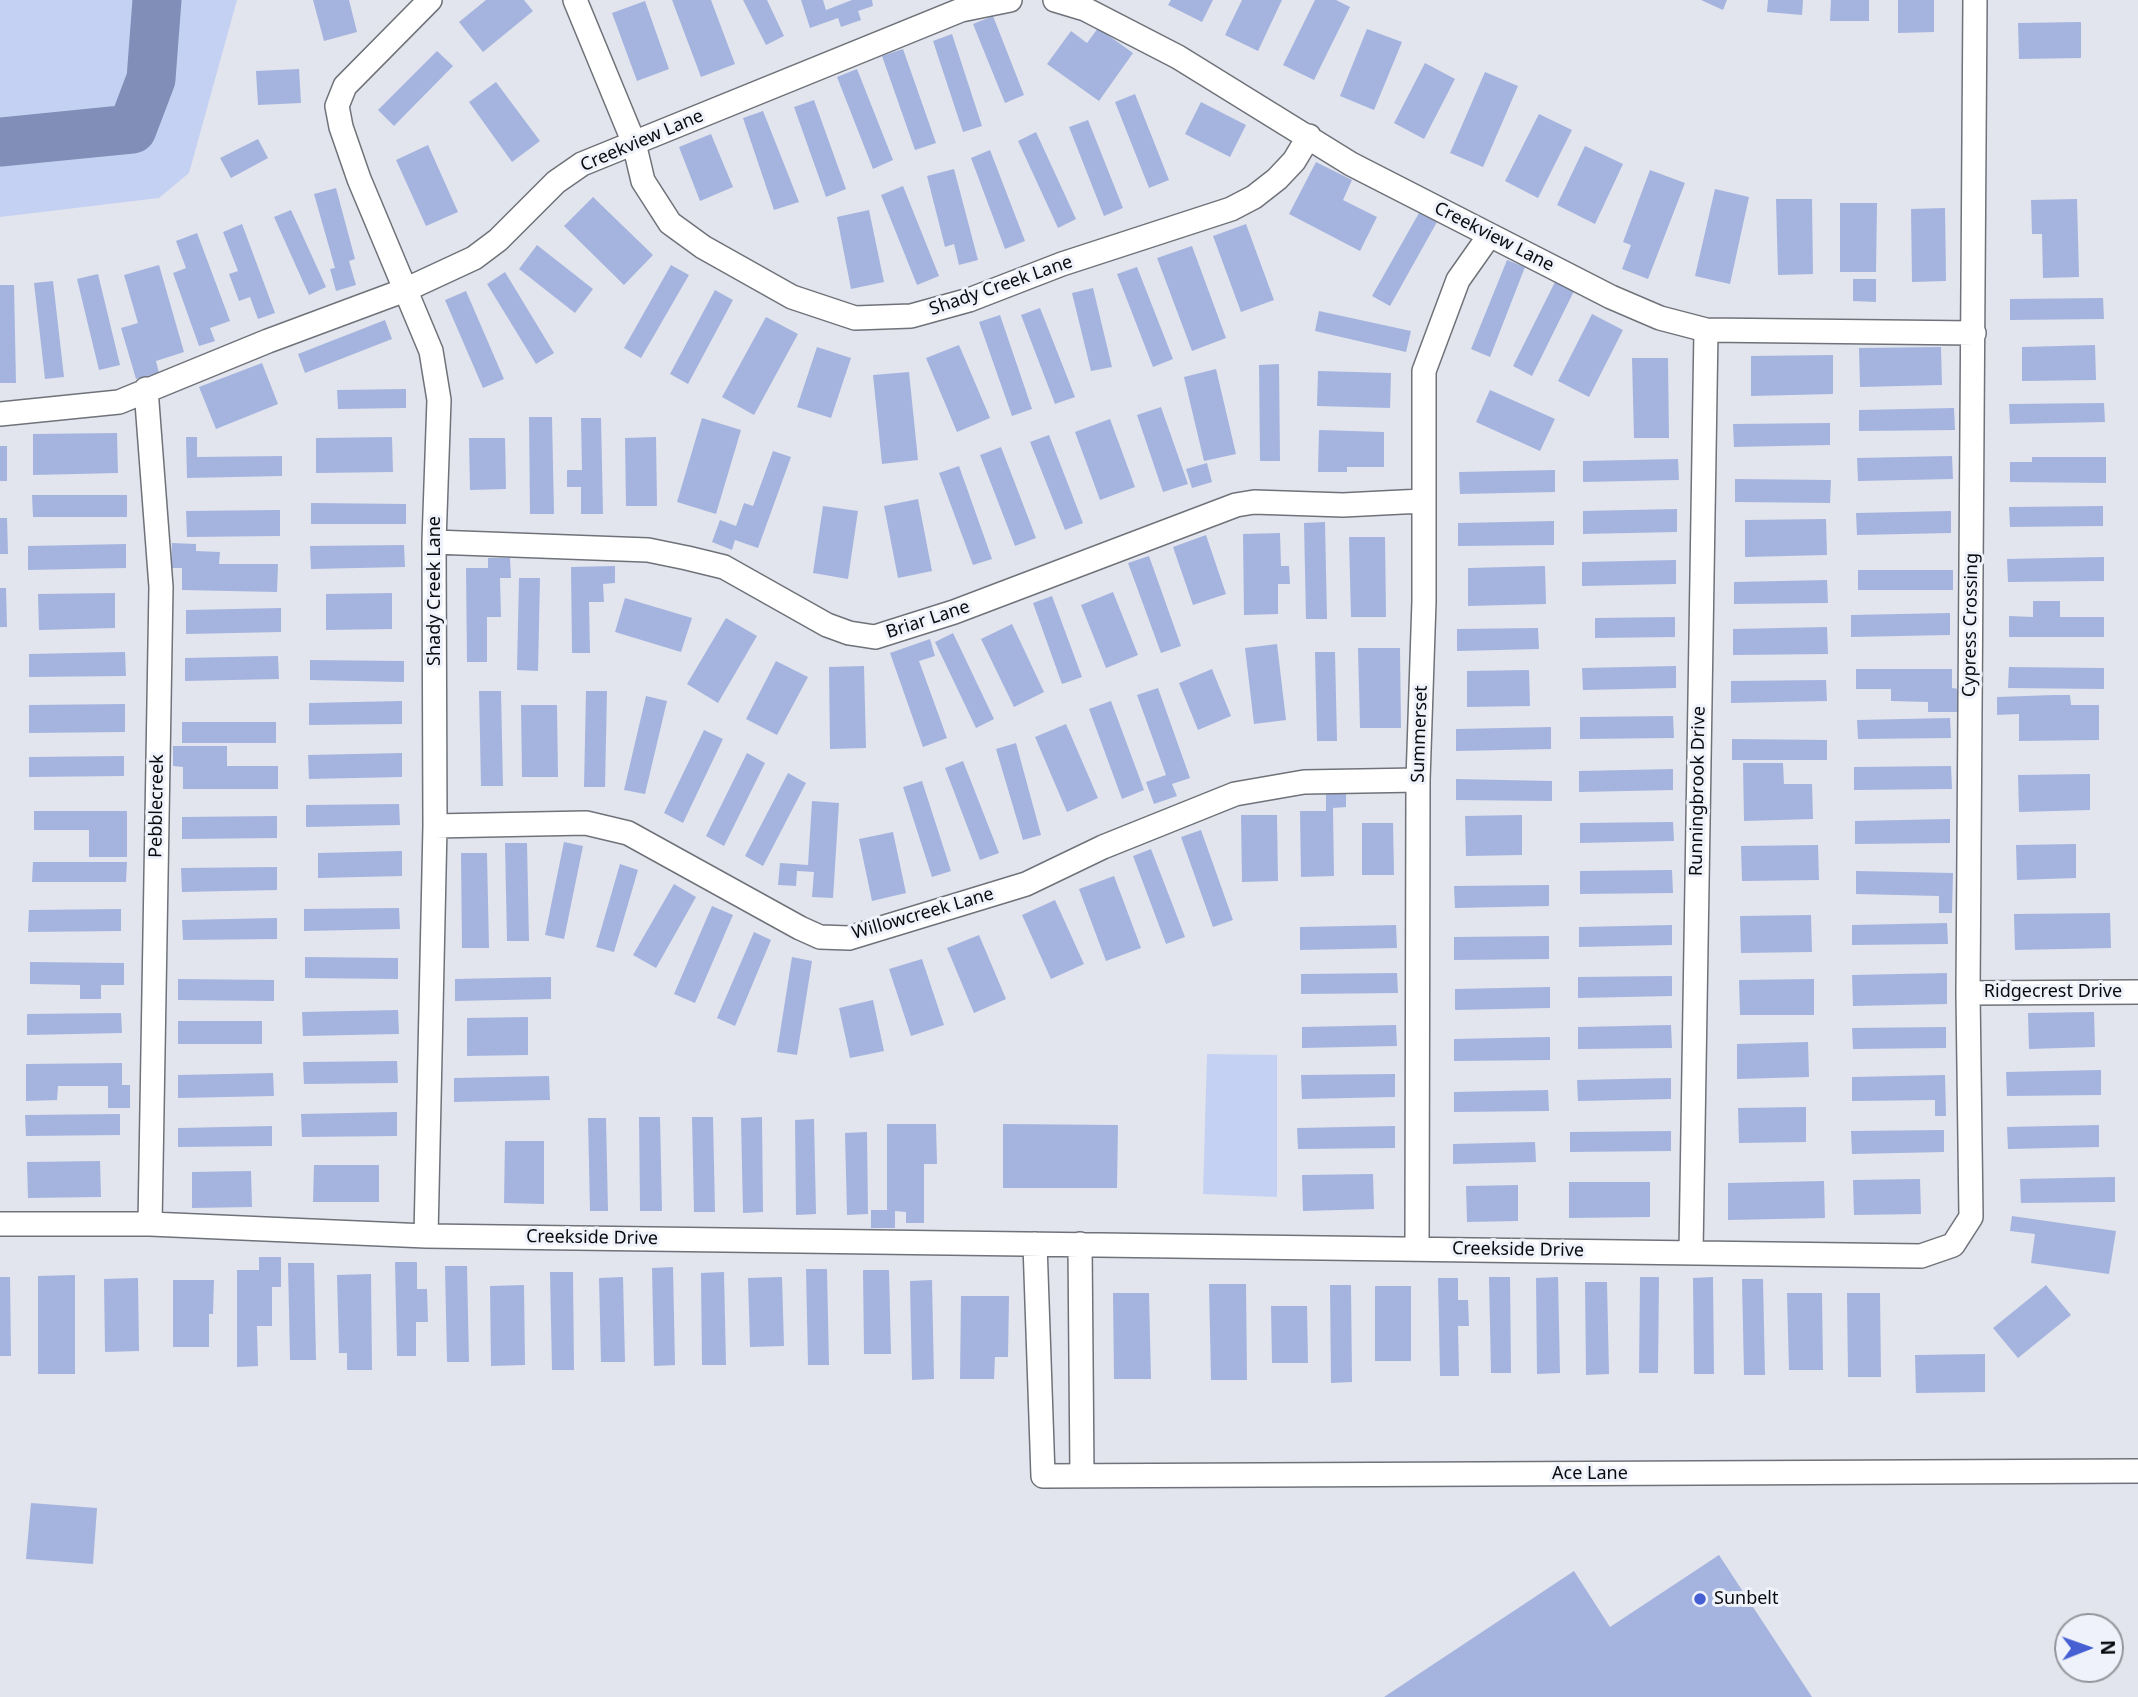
<!DOCTYPE html>
<html>
<head>
<meta charset="utf-8">
<style>
	body { margin:0 }
	#map { position:relative; width:2138px; height:1697px; overflow:hidden; background:#e2e5ed; font-family:"Noto Sans",sans-serif }
	canvas { display:block }
	.north { position:absolute; left:2054px; top:1613px; width:70px; height:70px; box-sizing:border-box; background:#eff2fa; border:2px solid #93969c; border-radius:50%; rotate:89deg; font-size:19px; font-weight:700; line-height:28px; text-align:center; color:#0a0b0e }
	.north::after { content:''; display:block; margin:auto; width:24px; height:32px; background:#465fd3; clip-path:polygon(50% 0,100% 100%,50% 72%,0 100%) }
</style>
</head>
<body>
<div id="map">
<canvas width="2138" height="1697"></canvas>
<div class="north">N</div>
</div>
<script>
const context = document.querySelector('canvas').getContext('2d');
context.lineJoin = 'round';
function fillPath(path, color) {
  context.fillStyle = color;
  context.fill(path, 'evenodd');
}
function toPath(rows) {
  const path = new Path2D();
  for (const r of rows) {
    path.moveTo(r[0], r[1]);
    for (let i = 2; i < r.length; i += 2) path.lineTo(r[i], r[i + 1]);
  }
  return path;
}
function stroke(path, color, width, dash) {
  context.strokeStyle = color;
  context.lineWidth = width;
  context.lineCap = dash ? 'butt' : 'round';
  context.setLineDash(dash || []);
  context.stroke(path);
}
function write(font, color, halo, rows, align = 'center') {
  context.font = font + ' "Noto Sans",sans-serif';
  context.lineWidth = 6;
  context.setLineDash([]);
  context.textBaseline = 'middle';
  context.strokeStyle = halo;
  context.fillStyle = color;
  for (const [text, x, y, turn = 0] of rows) {
    context.save();
    context.translate(x, y);
    context.rotate((+turn || 0) * Math.PI / 180);
    context.textAlign = isNaN(turn) ? turn : align;
    if (halo) context.strokeText(text, 0, 0);
    context.fillText(text, 0, 0);
    context.restore();
  }
}
fillPath(toPath([
	[0,0,237,0,189,173,159,198,0,217],
	[1207,1054,1277,1055,1277,1197,1203,1194]
]), '#c5d1f2');
stroke(toPath([
	[0,142,132,129,151,79,157,0]
]), '#818fb8', 49);
fillPath(toPath([
	[313,0,349,0,357,32,324,41],
	[486,0,524,0,533,11,483,52,459,22],
	[672,0,711,0,735,64,701,77],
	[743,0,767,0,784,36,766,45],
	[801,0,823,0,826,10,852,0,872,0,873,6,858,11,861,20,841,27,838,18,810,28],
	[1171,0,1213,0,1202,22,1168,5],
	[1242,0,1282,0,1258,51,1225,35],
	[1315,0,1336,0,1350,7,1314,80,1283,65],
	[1701,0,1727,0,1723,10],
	[1768,0,1803,0,1802,15,1767,12],
	[1831,0,1869,0,1869,21,1830,21],
	[1898,0,1934,0,1934,32,1898,33],
	[645,1,669,69,637,81,612,13],
	[993,16,1024,95,1005,103,973,24],
	[2081,22,2081,58,2019,59,2018,23],
	[1098,28,1133,53,1099,101,1047,64,1071,31,1087,43],
	[1367,29,1402,42,1374,110,1340,96],
	[952,34,982,126,963,132,933,41],
	[903,49,936,143,915,150,882,56],
	[437,51,453,66,394,126,378,110],
	[1425,63,1455,79,1424,139,1394,123],
	[299,69,301,103,258,105,256,71],
	[857,69,893,160,873,169,837,77],
	[1485,72,1518,86,1483,167,1450,153],
	[496,82,540,141,512,162,469,102],
	[1135,94,1169,180,1149,188,1115,102],
	[814,100,846,189,826,197,794,107],
	[1201,102,1246,125,1230,157,1185,134],
	[763,111,799,202,774,210,743,118],
	[1539,114,1572,130,1538,198,1505,181],
	[1088,120,1123,208,1104,216,1069,127],
	[1036,132,1076,219,1058,228,1018,141],
	[711,134,733,187,700,201,679,147],
	[258,139,268,158,231,178,220,158],
	[428,145,458,212,426,226,396,160],
	[1585,146,1623,164,1595,224,1557,205],
	[990,150,1025,241,1005,249,971,158],
	[1316,162,1352,180,1343,200,1377,217,1360,251,1289,214],
	[954,169,978,260,959,265,954,244,945,247,927,176],
	[1650,170,1685,183,1648,279,1622,269,1631,245,1623,242],
	[903,186,939,276,917,285,881,195],
	[336,188,355,259,349,261,356,285,336,291,330,269,335,268,314,194],
	[1715,189,1749,197,1730,284,1695,276],
	[593,197,653,255,624,285,564,226],
	[1776,199,1812,199,1813,274,1778,275],
	[2077,199,2079,277,2043,278,2042,234,2032,234,2031,200],
	[1840,203,1877,203,1876,272,1840,272],
	[1945,208,1946,281,1912,282,1911,209],
	[291,210,326,287,309,295,274,217],
	[869,210,884,282,851,289,837,217],
	[1419,213,1437,222,1390,306,1372,296],
	[242,224,275,313,258,319,250,297,239,301,229,274,238,271,223,232],
	[1246,224,1274,300,1241,312,1213,236],
	[197,233,230,321,210,328,215,341,199,346,173,273,186,268,176,241],
	[537,245,593,289,575,313,519,269],
	[1192,246,1226,338,1192,351,1157,258],
	[1507,260,1525,267,1490,357,1471,349],
	[159,265,184,352,156,361,159,373,136,379,121,328,138,323,124,275],
	[671,265,689,275,641,358,624,348],
	[1137,267,1173,359,1153,367,1117,274],
	[505,272,554,353,536,364,487,284],
	[98,274,120,365,99,370,77,279],
	[1853,279,1876,279,1876,302,1853,301],
	[1556,280,1575,289,1532,376,1513,366],
	[53,281,64,377,45,379,34,283],
	[0,285,14,285,16,383,0,383],
	[1093,288,1112,367,1091,371,1072,293],
	[715,290,733,300,688,384,670,374],
	[466,291,504,379,483,388,445,300],
	[2103,298,2104,319,2010,320,2010,299],
	[1040,308,1075,397,1055,404,1021,315],
	[1319,311,1411,331,1406,352,1315,331],
	[1592,314,1623,330,1589,397,1558,381],
	[1000,315,1032,409,1012,416,979,322],
	[766,317,798,334,754,415,722,397],
	[385,320,392,339,305,373,298,354],
	[959,345,990,418,957,432,926,358],
	[2095,345,2096,380,2022,381,2022,347],
	[817,347,851,358,831,418,797,407],
	[1941,347,1942,385,1860,387,1859,348],
	[1833,355,1833,394,1751,396,1751,356],
	[1632,358,1668,358,1669,438,1634,438],
	[262,363,278,404,216,429,199,387],
	[1279,364,1280,461,1260,461,1259,365],
	[1216,369,1236,454,1204,461,1184,377],
	[1318,371,1391,373,1390,408,1317,406],
	[909,372,918,460,882,464,873,375],
	[406,389,406,408,338,409,337,390],
	[1490,390,1555,419,1540,451,1476,422],
	[2104,403,2105,422,2010,424,2009,404],
	[1161,407,1188,484,1163,492,1137,415],
	[1954,408,1955,430,1859,431,1859,410],
	[529,417,552,417,554,514,530,514],
	[581,418,601,418,603,514,581,514,581,487,567,487,567,470,582,470],
	[702,418,741,430,716,514,677,502],
	[1110,419,1135,487,1100,500,1075,432],
	[1830,423,1830,445,1734,447,1733,424],
	[1319,430,1384,432,1384,467,1347,467,1347,472,1318,472],
	[117,433,118,473,33,475,33,434],
	[1049,435,1083,523,1065,530,1030,442],
	[186,437,197,437,197,457,282,456,282,476,187,478],
	[392,437,393,472,316,473,316,438],
	[656,437,657,506,626,506,625,438],
	[469,438,505,438,506,489,470,490],
	[0,446,7,446,7,481,0,481],
	[1001,447,1036,538,1015,546,980,455],
	[773,451,791,457,758,548,735,540,732,550,712,542,720,520,736,526,744,503,753,506],
	[1952,456,1953,479,1858,481,1857,458],
	[2032,457,2106,457,2106,483,2010,482,2010,462,2032,462],
	[1678,459,1679,480,1583,482,1583,461],
	[1207,463,1212,482,1192,488,1186,469],
	[959,466,992,559,973,565,939,473],
	[1555,470,1555,492,1460,494,1459,472],
	[1735,479,1831,480,1830,503,1735,502],
	[32,495,127,495,127,517,33,517],
	[918,499,932,571,898,578,884,506],
	[311,503,406,504,406,524,311,524],
	[823,506,858,511,848,579,813,573],
	[2103,506,2103,526,2010,527,2009,507],
	[1677,509,1677,532,1583,534,1583,511],
	[280,510,280,536,187,537,186,511],
	[1951,511,1951,533,1857,535,1856,513],
	[0,518,7,518,8,554,0,554],
	[1826,519,1827,555,1745,557,1745,520],
	[1554,521,1554,545,1458,546,1458,523],
	[1325,522,1327,619,1306,619,1304,523],
	[1280,533,1281,566,1289,566,1290,584,1278,584,1278,614,1244,615,1243,534],
	[1206,535,1226,594,1193,605,1173,547],
	[1349,537,1385,537,1386,617,1351,617],
	[172,543,196,544,196,551,220,552,219,564,278,564,277,592,182,590,182,568,171,568],
	[126,544,126,568,28,570,28,546],
	[404,545,405,567,311,569,310,546],
	[1149,556,1181,646,1161,653,1128,563],
	[2104,557,2104,581,2008,582,2007,559],
	[488,558,510,558,511,578,500,578,501,617,487,617,487,662,467,662,466,568,488,568],
	[1676,560,1676,584,1582,586,1582,562],
	[615,566,615,583,603,584,604,602,589,602,590,653,572,653,571,567],
	[1545,566,1546,604,1468,606,1468,568],
	[1858,570,1953,570,1953,590,1858,590],
	[519,578,540,578,538,671,517,670],
	[1827,580,1828,603,1734,604,1734,582],
	[0,588,6,588,7,627,0,627],
	[1113,592,1138,655,1106,668,1081,605],
	[115,593,115,628,39,630,38,594],
	[392,593,392,629,326,630,326,594],
	[1052,596,1082,677,1062,684,1033,603],
	[625,598,692,618,681,652,615,632],
	[2033,601,2060,601,2060,617,2104,617,2104,637,2009,637,2009,616,2033,617],
	[281,608,281,632,186,634,186,610],
	[1950,613,1950,635,1851,637,1851,615],
	[1675,617,1675,637,1595,638,1595,618],
	[726,618,757,636,718,703,687,684],
	[1012,624,1044,692,1014,707,981,639],
	[1827,627,1828,654,1733,655,1733,629],
	[1538,628,1539,649,1457,651,1457,629],
	[953,633,994,719,976,728,935,642],
	[930,639,935,656,919,661,947,738,923,747,890,653],
	[1277,644,1286,720,1254,724,1245,648],
	[1358,648,1400,648,1401,728,1360,728],
	[125,652,126,676,29,677,29,654],
	[1315,652,1335,652,1337,741,1317,741],
	[278,656,279,679,185,681,185,658],
	[310,660,404,661,404,682,310,680],
	[776,661,808,677,777,735,746,719],
	[864,666,866,748,830,749,829,667],
	[1676,666,1676,688,1583,690,1582,668],
	[2009,667,2104,668,2104,689,2008,688],
	[1212,669,1231,716,1198,730,1179,683],
	[1856,669,1952,669,1952,688,1960,689,1960,712,1928,712,1928,702,1891,701,1891,689,1856,689],
	[1529,670,1530,706,1467,707,1467,671],
	[1826,680,1827,701,1731,703,1731,681],
	[1158,688,1190,778,1172,784,1177,796,1154,804,1146,782,1166,775,1137,695],
	[479,691,501,691,503,786,481,786],
	[586,691,607,691,605,787,584,787],
	[2054,695,2070,695,2071,705,2099,705,2099,740,2019,741,2019,714,1997,715,1997,697],
	[646,696,667,701,645,794,624,790],
	[402,701,402,724,309,725,309,703],
	[1111,701,1144,790,1122,799,1089,709],
	[125,704,125,732,29,733,29,705],
	[521,705,557,705,558,777,522,777],
	[1673,716,1674,738,1580,739,1580,717],
	[1950,718,1951,738,1858,739,1857,720],
	[182,722,276,722,276,743,182,743],
	[1066,724,1098,798,1067,812,1035,737],
	[1551,727,1551,749,1456,751,1456,729],
	[704,730,723,739,683,823,664,813],
	[1732,739,1827,740,1827,760,1732,760],
	[1016,743,1041,835,1023,840,996,749],
	[173,746,227,746,227,766,278,766,278,789,183,789,183,767,173,766],
	[402,753,402,777,309,779,308,755],
	[747,753,765,763,724,846,706,836],
	[124,756,124,776,29,777,29,757],
	[963,761,999,853,980,860,945,768],
	[1743,763,1783,763,1784,784,1812,784,1813,819,1744,821],
	[1951,766,1952,789,1854,790,1854,767],
	[1673,769,1673,790,1579,792,1579,771],
	[788,773,806,783,763,866,745,856],
	[2090,774,2090,810,2019,812,2018,775],
	[1456,779,1552,781,1552,801,1456,800],
	[922,781,951,871,932,877,903,787],
	[1326,787,1346,787,1346,807,1333,808,1334,876,1301,877,1300,811,1326,811],
	[812,801,839,803,833,898,812,897,814,872,797,871,796,886,778,885,780,863,808,865],
	[399,804,400,825,306,827,306,805],
	[34,811,127,811,127,857,89,857,89,830,34,830],
	[1241,815,1277,815,1278,881,1242,882],
	[1522,815,1522,855,1466,856,1465,816],
	[277,816,277,838,182,839,182,817],
	[1950,819,1950,843,1855,844,1855,821],
	[1673,822,1674,841,1580,843,1580,823],
	[1362,823,1393,823,1394,875,1362,875],
	[1201,830,1233,920,1213,927,1181,837],
	[893,832,906,893,872,901,859,839],
	[564,842,583,846,564,939,545,935],
	[505,843,527,843,529,941,507,941],
	[2076,844,2076,878,2017,880,2016,845],
	[1818,845,1819,880,1742,881,1741,846],
	[1151,849,1185,937,1166,944,1133,856],
	[402,851,402,876,318,878,318,853],
	[461,853,487,853,489,948,462,948],
	[33,862,127,862,126,882,32,882],
	[620,864,638,870,614,952,596,947],
	[277,867,277,890,182,892,181,868],
	[1672,870,1673,893,1580,894,1580,871],
	[1856,871,1953,873,1952,913,1939,913,1939,896,1856,894],
	[1114,876,1141,948,1106,961,1079,889],
	[674,884,696,897,656,968,633,955],
	[1549,885,1549,906,1455,908,1454,886],
	[1055,900,1084,964,1051,979,1022,915],
	[712,906,733,915,695,1003,674,994],
	[399,908,400,929,304,931,304,909],
	[121,909,121,931,28,932,29,910],
	[2110,913,2111,948,2015,950,2014,914],
	[1811,915,1812,952,1741,953,1740,916],
	[277,918,277,939,183,940,182,920],
	[1947,923,1948,944,1852,945,1852,925],
	[1396,925,1397,948,1300,950,1300,927],
	[1672,925,1672,945,1579,947,1579,927],
	[754,932,771,940,735,1026,717,1018],
	[979,935,1006,999,974,1013,947,948],
	[1549,936,1549,959,1454,960,1454,937],
	[305,957,398,958,398,979,305,978],
	[792,957,812,961,797,1055,777,1052],
	[922,959,944,1025,911,1036,889,969],
	[30,962,124,963,124,985,101,985,101,999,80,999,80,985,30,984],
	[1397,973,1398,993,1301,994,1301,974],
	[1947,973,1947,1004,1853,1006,1852,975],
	[1672,976,1672,996,1578,998,1578,977],
	[551,977,551,999,455,1001,455,979],
	[178,979,274,980,274,1001,178,1000],
	[1814,979,1814,1015,1740,1015,1739,980],
	[1550,987,1550,1008,1455,1010,1455,989],
	[873,1000,884,1051,850,1058,839,1008],
	[398,1010,399,1034,303,1036,302,1012],
	[2094,1012,2095,1047,2029,1049,2028,1013],
	[121,1013,122,1033,27,1035,27,1014],
	[528,1017,528,1055,467,1056,467,1018],
	[178,1021,262,1021,262,1044,178,1044],
	[1396,1025,1397,1046,1302,1048,1302,1027],
	[1671,1025,1672,1048,1578,1049,1578,1027],
	[1946,1027,1946,1048,1853,1049,1852,1028],
	[1550,1037,1550,1060,1454,1061,1454,1039],
	[1808,1042,1809,1077,1737,1079,1737,1044],
	[397,1061,398,1083,304,1084,303,1062],
	[122,1063,122,1085,130,1085,130,1108,108,1108,108,1086,58,1086,57,1100,26,1101,26,1064],
	[2101,1070,2101,1095,2007,1096,2006,1072],
	[273,1073,274,1096,178,1098,178,1075],
	[1395,1074,1395,1097,1302,1099,1301,1075],
	[1945,1075,1946,1116,1935,1116,1935,1100,1852,1101,1852,1077],
	[549,1076,550,1100,454,1102,454,1078],
	[1671,1078,1671,1099,1578,1101,1577,1080],
	[1548,1090,1549,1111,1454,1112,1454,1092],
	[1806,1107,1806,1142,1739,1143,1738,1108],
	[397,1112,397,1136,302,1137,301,1114],
	[120,1114,120,1135,26,1136,25,1115],
	[639,1117,660,1117,662,1211,640,1211],
	[692,1117,713,1117,715,1212,694,1212],
	[762,1117,763,1212,743,1213,741,1118],
	[588,1118,606,1118,608,1211,590,1211],
	[814,1119,816,1214,796,1215,795,1120],
	[887,1124,936,1124,937,1164,924,1164,924,1223,906,1223,906,1212,895,1211,895,1228,871,1228,871,1210,887,1210],
	[1003,1124,1118,1125,1117,1188,1003,1188],
	[2099,1125,2099,1147,2008,1149,2007,1127],
	[272,1126,272,1146,178,1147,178,1128],
	[1395,1126,1395,1148,1298,1149,1297,1128],
	[1944,1130,1944,1152,1852,1154,1851,1131],
	[1671,1131,1671,1151,1570,1152,1570,1132],
	[867,1132,868,1214,847,1215,845,1133],
	[505,1141,544,1141,544,1204,504,1203],
	[1535,1142,1536,1162,1453,1164,1453,1144],
	[100,1161,101,1197,28,1198,27,1162],
	[314,1165,379,1165,379,1202,313,1202],
	[251,1171,252,1207,192,1208,192,1172],
	[1373,1174,1374,1209,1303,1211,1302,1175],
	[2115,1177,2115,1202,2021,1203,2020,1179],
	[1920,1179,1921,1214,1854,1215,1853,1180],
	[1824,1181,1825,1218,1728,1220,1728,1183],
	[1569,1182,1650,1182,1650,1217,1569,1218],
	[1518,1185,1518,1221,1467,1222,1466,1186],
	[2012,1216,2116,1231,2109,1274,2031,1263,2035,1234,2010,1231],
	[259,1257,281,1257,281,1287,272,1287,272,1326,257,1326,258,1366,237,1367,237,1270,259,1270],
	[395,1262,417,1262,417,1289,427,1289,428,1322,416,1322,416,1356,397,1356],
	[288,1263,314,1263,316,1360,290,1360],
	[445,1266,467,1266,469,1362,447,1362],
	[673,1267,675,1365,654,1366,652,1268],
	[806,1269,827,1269,829,1365,808,1365],
	[863,1270,889,1270,891,1354,864,1354],
	[550,1272,573,1272,574,1370,552,1370],
	[724,1272,726,1365,702,1365,701,1273],
	[371,1274,372,1370,347,1370,347,1353,339,1353,337,1275],
	[75,1275,75,1374,38,1374,38,1276],
	[0,1277,10,1277,11,1356,0,1356],
	[623,1277,625,1362,601,1362,599,1278],
	[782,1277,784,1346,750,1347,748,1278],
	[1489,1277,1510,1277,1511,1373,1491,1373],
	[1558,1277,1560,1373,1537,1374,1536,1278],
	[1640,1277,1659,1277,1658,1373,1639,1373],
	[1713,1277,1714,1374,1694,1374,1693,1278],
	[138,1278,139,1351,105,1352,104,1279],
	[1438,1278,1458,1278,1458,1300,1468,1300,1469,1326,1458,1326,1459,1376,1440,1376],
	[1742,1279,1763,1279,1765,1375,1744,1375],
	[173,1280,214,1280,213,1314,209,1314,209,1347,173,1347],
	[932,1280,934,1379,912,1380,910,1281],
	[1585,1282,1607,1282,1609,1374,1586,1375],
	[1209,1284,1246,1284,1247,1380,1211,1380],
	[524,1285,525,1365,491,1366,490,1286],
	[1330,1285,1351,1285,1352,1382,1331,1383],
	[2046,1285,2071,1315,2018,1358,1993,1328],
	[1375,1286,1411,1286,1411,1361,1375,1361],
	[1113,1293,1149,1293,1151,1379,1114,1379],
	[1787,1293,1822,1293,1823,1370,1789,1370],
	[1847,1293,1880,1293,1881,1377,1848,1377],
	[961,1296,1009,1296,1008,1357,995,1357,994,1379,960,1379],
	[1271,1306,1307,1306,1308,1363,1272,1363],
	[1985,1354,1985,1392,1916,1393,1915,1355],
	[31,1503,97,1508,93,1564,26,1559],
	[1719,1555,1812,1697,1384,1697,1574,1571,1610,1627]
]), '#a5b4df');
const street = toPath([
	[575,0,634,143,643,181,670,223,703,247,792,297,855,318,911,316,969,300,1062,264,1231,209,1254,197,1277,179,1294,161,1309,136],
	[1055,0,1085,9,1178,57,1351,164,1611,297,1660,318,1706,330,1974,333],
	[146,389,161,587,150,1224],
	[0,414,119,402,268,341,405,290,474,258,498,240,556,182,582,164,961,10,1010,0],
	[434,542,648,550,687,558,724,567,827,625,849,633,875,637,954,612,1236,505,1254,502,1343,505,1422,501],
	[435,826,586,823,628,833,800,928,820,937,849,938,1026,884,1103,847,1235,794,1304,782,1418,780],
	[1968,993,2138,992],
	[0,1224,150,1224,426,1236,1921,1256,1953,1245,1971,1217,1968,993,1975,0],
	[426,1236,435,826,434,542,439,400,431,351,359,179,341,127,337,106,345,86,430,0],
	[1035,1244,1043,1476,2138,1471],
	[1080,1244,1082,1476],
	[1417,1248,1418,780,1424,601,1424,371,1458,280,1489,236],
	[1691,1252,1706,330]
]);
stroke(street, '#6f7279', 26);
stroke(street, '#fff', 23);
for (const [x, y, r, color] of [
	[1700,1599,7,"#465fd3"]
]) {
  const dot = new Path2D();
  dot.arc(x, y, r, 0, 2 * Math.PI);
  context.fillStyle = color;
  context.fill(dot);
  stroke(dot, '#eff2fa', 2.5);
}
write('18px', '#0a0b0e', '#eff2fa', [
	["Creekview Lane",642,141,-23],
	["Creekview Lane",1494,237,27],
	["Shady Creek Lane",1001,286,-19],
	["Shady Creek Lane",435,591,-90],
	["Briar Lane",928,620,-18],
	["Cypress Crossing",1971,625,-89],
	["Summerset",1420,734,-88],
	["Runningbrook Drive",1698,791,-89],
	["Pebblecreek",157,806,-89],
	["Willowcreek Lane",923,914,-16],
	["Ridgecrest Drive",2053,992],
	["Creekside Drive",592,1238,1],
	["Creekside Drive",1518,1250,1],
	["Ace Lane",1590,1474]
]);
write('18px', '#0a0b0e', '#eff2fa', [
	["Sunbelt",1714,1599]
], 'left');
</script>
</body>
</html>
